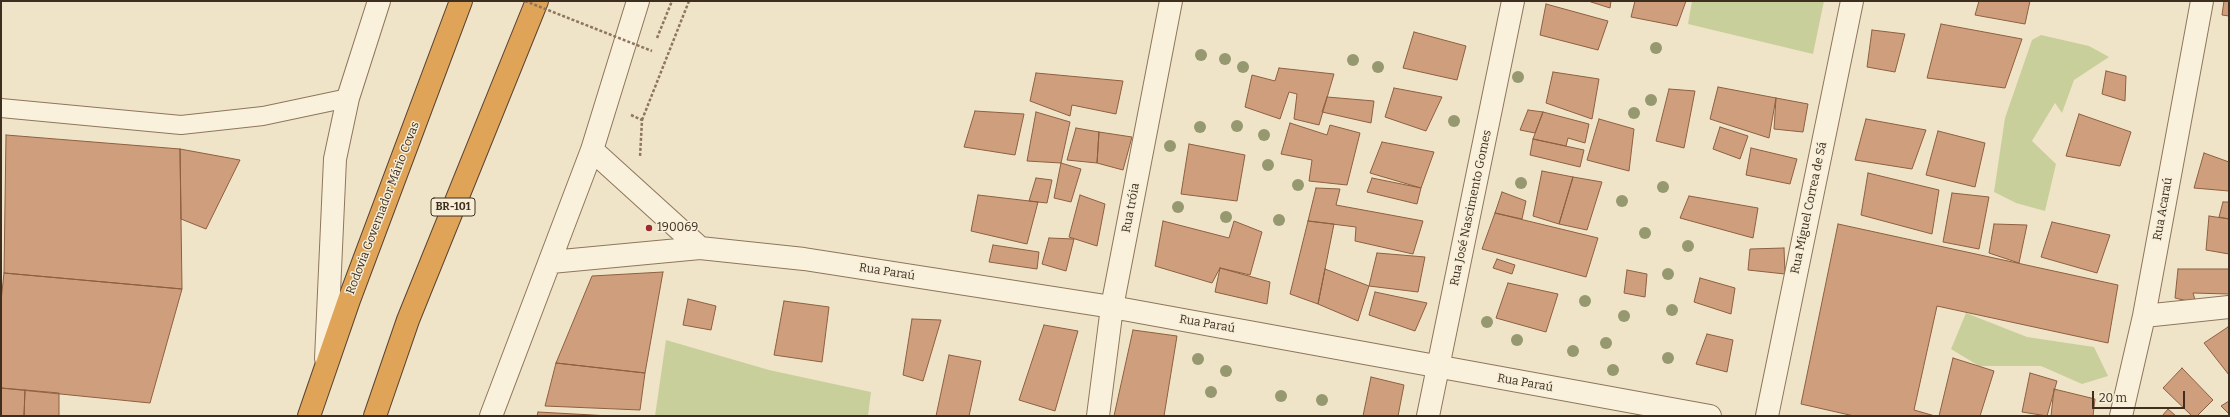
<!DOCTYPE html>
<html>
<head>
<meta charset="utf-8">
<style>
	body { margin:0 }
	#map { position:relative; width:2230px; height:417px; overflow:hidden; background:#f0e4c8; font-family:Bitter,serif }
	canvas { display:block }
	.frame { position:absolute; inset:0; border:2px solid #3d2e20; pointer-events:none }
	.scale { position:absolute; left:2092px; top:391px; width:93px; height:18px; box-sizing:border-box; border:2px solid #3d2e20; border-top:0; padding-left:5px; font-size:12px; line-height:14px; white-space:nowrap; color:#3d2e20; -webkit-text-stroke:3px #f7eed8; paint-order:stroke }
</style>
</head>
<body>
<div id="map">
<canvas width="2230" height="417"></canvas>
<div class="frame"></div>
<div class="scale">20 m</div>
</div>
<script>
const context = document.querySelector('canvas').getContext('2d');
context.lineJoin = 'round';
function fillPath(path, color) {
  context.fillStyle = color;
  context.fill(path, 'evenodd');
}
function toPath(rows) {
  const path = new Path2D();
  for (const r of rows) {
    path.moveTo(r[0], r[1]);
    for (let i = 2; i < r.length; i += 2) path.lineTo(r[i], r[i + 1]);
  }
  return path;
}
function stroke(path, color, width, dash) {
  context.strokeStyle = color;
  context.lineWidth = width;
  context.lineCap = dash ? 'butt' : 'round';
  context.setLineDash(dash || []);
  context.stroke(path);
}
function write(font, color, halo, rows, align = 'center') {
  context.font = font + ' Bitter,serif';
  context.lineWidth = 3;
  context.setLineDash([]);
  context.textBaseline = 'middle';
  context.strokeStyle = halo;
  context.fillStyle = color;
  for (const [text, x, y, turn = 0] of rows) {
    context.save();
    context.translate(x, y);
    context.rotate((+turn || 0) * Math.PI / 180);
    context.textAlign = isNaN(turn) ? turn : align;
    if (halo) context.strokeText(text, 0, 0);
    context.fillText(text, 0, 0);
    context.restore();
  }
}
fillPath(toPath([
	[1692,1,1824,1,1813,54,1688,24],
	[2041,35,2089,46,2109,57,2074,80,2062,113,2055,103,2032,141,2056,164,2045,211,2016,203,1994,192,2005,118,2032,40],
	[1966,313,2027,337,2094,347,2108,376,2082,384,2041,366,1979,366,1951,349],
	[666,340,769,370,871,392,868,416,655,416]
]), '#c9cf9b');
const building = toPath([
	[1588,1,1611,1,1610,8,1588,1],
	[1635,1,1686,1,1677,26,1631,17,1635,1],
	[2030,1,2025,24,1975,15,1979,1,2030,1],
	[2224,1,2229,1,2229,16,2222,15,2224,1],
	[1546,4,1608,21,1598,50,1540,35,1546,4],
	[1941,24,2022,39,2005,88,1927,78,1941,24],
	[1872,30,1905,34,1895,72,1867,67,1872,30],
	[1414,32,1466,46,1457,80,1403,68,1414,32],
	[1279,68,1334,74,1319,125,1294,119,1297,94,1289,92,1280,119,1245,107,1252,75,1275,81,1279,68],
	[2106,71,2126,76,2125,101,2102,94,2106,71],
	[1553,72,1599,79,1592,119,1546,103,1553,72],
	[1036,73,1123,81,1116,114,1072,105,1070,116,1030,101,1036,73],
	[1718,87,1776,98,1769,138,1710,119,1718,87],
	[1394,88,1442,97,1426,131,1385,117,1394,88],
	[1669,89,1695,91,1684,148,1656,141,1669,89],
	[1327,97,1374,101,1371,123,1322,112,1327,97],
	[1776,98,1808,104,1803,132,1774,129,1776,98],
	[1528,110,1543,112,1535,133,1520,130,1528,110],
	[975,111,1024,114,1015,155,964,147,975,111],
	[1036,112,1070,122,1061,163,1027,161,1036,112],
	[1543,112,1589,124,1585,143,1568,138,1566,146,1533,139,1543,112],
	[2079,114,2131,132,2120,166,2066,156,2079,114],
	[1599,119,1634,129,1629,171,1587,160,1599,119],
	[1866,119,1926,130,1912,169,1855,160,1866,119],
	[1290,123,1327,135,1330,125,1360,133,1347,185,1309,181,1312,160,1281,154,1290,123],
	[1720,127,1748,136,1740,159,1713,149,1720,127],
	[1076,128,1099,132,1097,163,1067,160,1076,128],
	[1938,131,1985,143,1975,187,1926,175,1938,131],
	[1099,132,1132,137,1123,170,1097,163,1099,132],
	[6,135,180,149,182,289,4,273,6,135],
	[1533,139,1584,150,1580,167,1530,155,1533,139],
	[1382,142,1434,152,1421,188,1370,173,1382,142],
	[1189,144,1245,155,1237,201,1181,194,1189,144],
	[1751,148,1797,159,1790,184,1746,175,1751,148],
	[180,149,240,160,206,229,181,219,180,149],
	[2204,153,2229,162,2229,191,2194,188,2204,153],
	[1061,163,1081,169,1071,202,1054,198,1061,163],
	[1542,171,1573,177,1559,224,1533,216,1542,171],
	[1868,173,1939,190,1932,234,1861,215,1868,173],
	[1573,177,1602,182,1587,230,1559,224,1573,177],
	[1036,178,1052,180,1047,203,1029,201,1036,178],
	[1372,178,1421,188,1417,204,1367,192,1372,178],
	[1316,188,1340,189,1336,205,1423,221,1413,254,1355,241,1356,227,1308,221,1316,188],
	[1502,192,1526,201,1522,219,1495,213,1502,192],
	[1952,193,1989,197,1979,249,1943,242,1952,193],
	[978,195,1038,202,1027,244,971,231,978,195],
	[1080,195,1105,204,1097,246,1069,237,1080,195],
	[1689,196,1758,208,1753,238,1680,218,1689,196],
	[2223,202,2229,202,2229,219,2219,217,2223,202],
	[1495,213,1598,238,1586,277,1482,249,1495,213],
	[2209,216,2229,219,2229,254,2206,250,2209,216],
	[1163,221,1229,238,1234,221,1262,232,1250,275,1220,268,1212,283,1155,266,1163,221],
	[1308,221,1334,224,1318,304,1290,294,1308,221],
	[2052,222,2110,235,2097,273,2041,257,2052,222],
	[1838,224,2118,285,2108,343,1937,306,1914,410,1935,416,1854,416,1801,404,1838,224],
	[1994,224,2027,225,2019,263,1989,253,1994,224],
	[1049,238,1074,239,1066,271,1042,264,1049,238],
	[993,245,1039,252,1037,269,989,262,993,245],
	[1784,248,1785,274,1748,270,1750,249,1784,248],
	[1377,253,1425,257,1418,292,1369,286,1377,253],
	[1497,259,1515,265,1512,274,1493,268,1497,259],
	[1220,268,1270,282,1267,304,1215,292,1220,268],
	[1325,269,1369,286,1358,321,1318,304,1325,269],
	[2178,269,2229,269,2229,294,2193,293,2196,303,2175,298,2178,269],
	[1627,270,1647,274,1645,297,1624,293,1627,270],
	[663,272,645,373,556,363,592,276,663,272],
	[4,273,182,289,150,403,1,388,1,301,4,273],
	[1700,278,1735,288,1731,314,1694,302,1700,278],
	[1508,283,1558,294,1546,332,1496,318,1508,283],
	[1375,292,1427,303,1415,331,1369,315,1375,292],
	[688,299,716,306,711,330,683,325,688,299],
	[784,301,829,307,822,362,774,355,784,301],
	[912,319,941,320,923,381,903,375,912,319],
	[1044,325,1078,331,1055,411,1019,400,1044,325],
	[2228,327,2229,328,2229,375,2204,343,2228,327],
	[1133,330,1177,336,1164,416,1114,416,1133,330],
	[1707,334,1733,340,1727,372,1696,364,1707,334],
	[949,355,981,361,969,416,936,416,949,355],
	[1953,358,1994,371,1980,416,1939,416,1953,358],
	[556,363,645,373,640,410,545,406,556,363],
	[2182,368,2213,400,2197,416,2192,416,2163,388,2182,368],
	[2030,373,2057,381,2047,416,2022,412,2030,373],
	[1371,377,1404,385,1398,416,1363,416,1371,377],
	[1,388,25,390,24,416,1,416,1,388],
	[2054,389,2095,399,2093,416,2051,416,2054,389],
	[25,390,59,393,59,416,24,416,25,390],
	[2229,401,2229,414,2221,406,2229,401],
	[2168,409,2176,416,2162,416,2168,409],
	[538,412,610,416,537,416,538,412]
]);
fillPath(building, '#cf9f7d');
stroke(building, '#8d5f41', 1);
const lane = toPath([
	[1,108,181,125,263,116,348,98]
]);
const street = toPath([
	[592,150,700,248],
	[551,262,700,248,804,259,1112,307,1710,416],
	[2144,316,2229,307],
	[326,359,335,159,348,98,379,1],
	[491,416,592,150,638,1],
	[1098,416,1112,307,1171,1],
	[1428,416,1513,1],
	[1767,416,1852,1],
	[2121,416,2144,316,2202,1]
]);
const highway = toPath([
	[309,416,349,300,461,1],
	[375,416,408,320,537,1]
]);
stroke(lane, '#8d765c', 20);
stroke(street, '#8d765c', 24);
stroke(highway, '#5b4430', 24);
stroke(toPath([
	[657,38,672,1],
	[631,115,642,120,640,157],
	[642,120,689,1]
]), '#8d765c', 2.5, [3, 2]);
stroke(lane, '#faf1dc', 18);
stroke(street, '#faf1dc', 22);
stroke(highway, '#e0a458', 22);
stroke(toPath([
	[525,1,652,51]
]), '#8d765c', 2.5, [3, 2]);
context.fillStyle = '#96986f';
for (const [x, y] of [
	[1656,48],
	[1201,55],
	[1225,59],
	[1353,60],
	[1243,67],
	[1378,67],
	[1518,77],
	[1651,100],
	[1634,113],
	[1454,121],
	[1237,126],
	[1200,127],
	[1264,135],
	[1170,146],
	[1268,165],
	[1521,183],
	[1298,185],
	[1663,187],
	[1622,201],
	[1178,207],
	[1226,217],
	[1279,220],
	[1645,233],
	[1688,246],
	[1668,274],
	[1585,301],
	[1672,310],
	[1624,316],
	[1487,322],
	[1517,340],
	[1606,343],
	[1573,351],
	[1668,358],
	[1198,359],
	[1613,370],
	[1226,371],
	[1211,392],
	[1281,396],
	[1322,400]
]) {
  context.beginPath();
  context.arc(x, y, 6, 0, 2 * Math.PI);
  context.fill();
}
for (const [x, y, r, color] of [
	[649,228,4,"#9e2a2b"]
]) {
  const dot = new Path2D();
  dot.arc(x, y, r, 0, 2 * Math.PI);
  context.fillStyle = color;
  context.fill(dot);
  stroke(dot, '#f7eed8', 1.5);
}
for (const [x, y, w] of [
	[453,207,44]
]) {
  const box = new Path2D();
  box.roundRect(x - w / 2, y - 9, w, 18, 3);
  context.fillStyle = '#f7eed8';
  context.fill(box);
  stroke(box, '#3d2e20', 1);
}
write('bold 11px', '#3d2e20', null, [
	["BR-101",453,207]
]);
write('12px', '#3d2e20', '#f7eed8', [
	["Rodovia Governador Mário Covas",383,208,-69],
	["Rua tróia",1131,208,-79],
	["Rua José Nascimento Gomes",1471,208,-78],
	["Rua Miguel Correa de Sá",1809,208,-78],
	["Rua Acaraú",2163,209,-80],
	["Rua Paraú",887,272,9],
	["Rua Paraú",1207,324,10],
	["Rua Paraú",1525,383,10]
]);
write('12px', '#3d2e20', '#f7eed8', [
	["190069",657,228]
], 'left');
</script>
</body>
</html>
